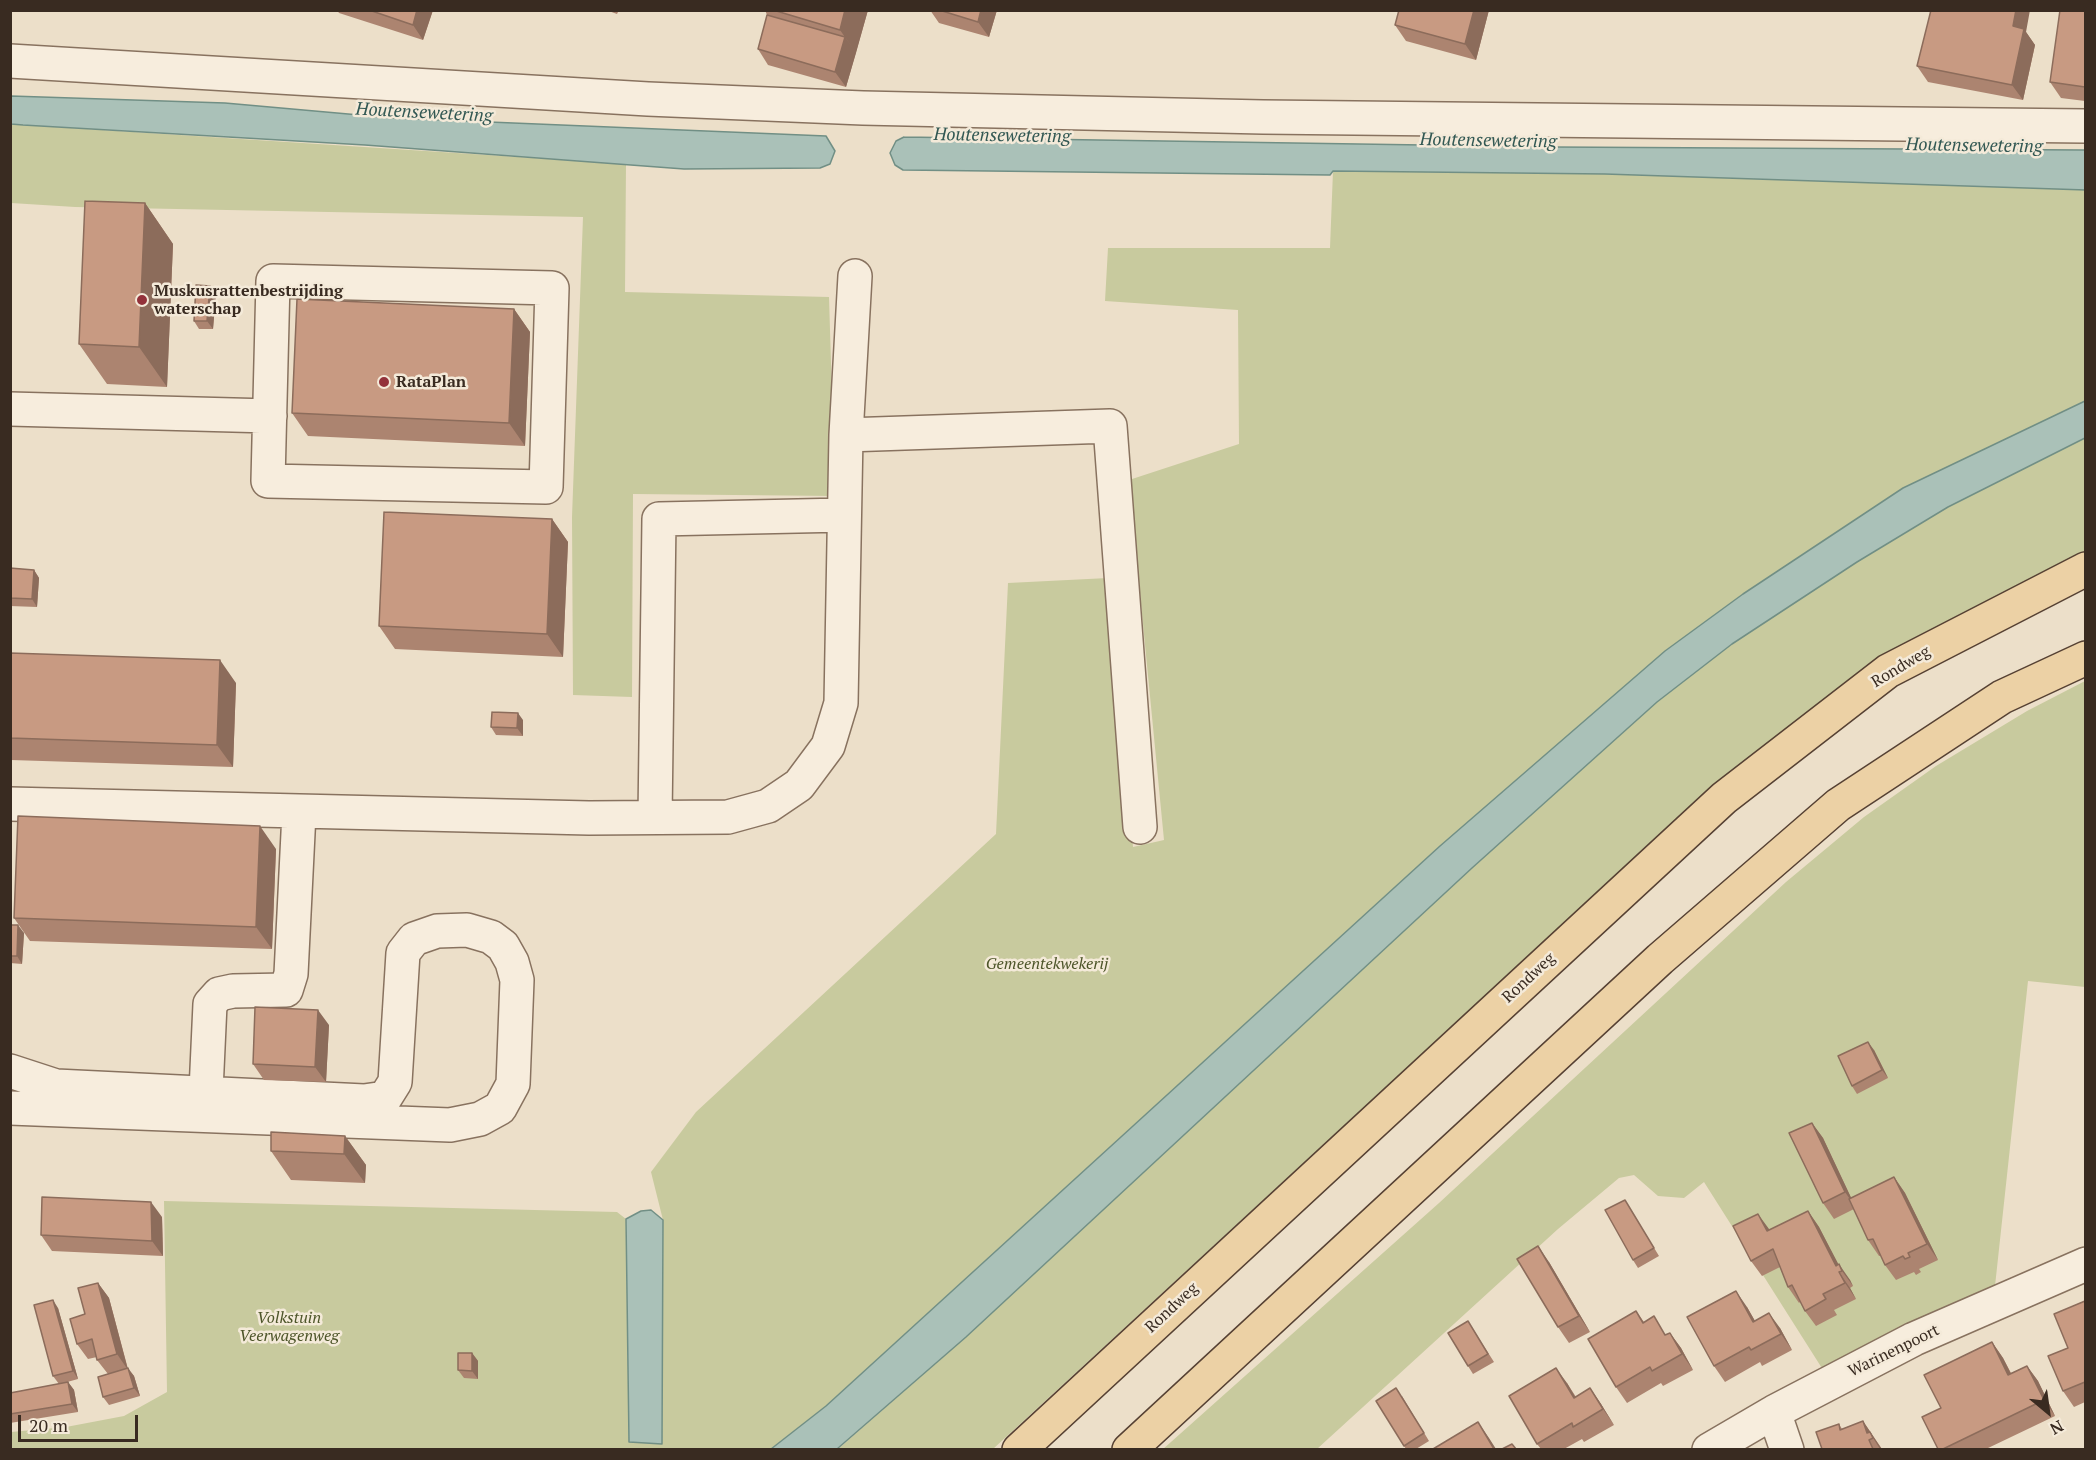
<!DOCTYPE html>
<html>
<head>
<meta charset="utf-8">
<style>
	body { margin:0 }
	#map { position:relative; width:2096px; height:1460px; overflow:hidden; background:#ecdfc9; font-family:"PT Serif",serif }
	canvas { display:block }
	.frame { position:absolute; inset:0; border:12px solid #392b21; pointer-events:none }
	.north { position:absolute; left:2018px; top:1382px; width:60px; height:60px; -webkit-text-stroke:4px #f4ead9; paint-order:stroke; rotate:151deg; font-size:16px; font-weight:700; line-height:24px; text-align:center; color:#392b21 }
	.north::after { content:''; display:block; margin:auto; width:21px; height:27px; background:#392b21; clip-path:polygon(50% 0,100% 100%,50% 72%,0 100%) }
	.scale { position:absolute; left:18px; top:1415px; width:120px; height:27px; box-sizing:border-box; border:3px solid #392b21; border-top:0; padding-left:8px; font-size:18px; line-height:21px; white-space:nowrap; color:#392b21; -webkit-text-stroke:4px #f4ead9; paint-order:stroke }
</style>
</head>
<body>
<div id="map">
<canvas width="2096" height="1460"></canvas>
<div class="frame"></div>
<div class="north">N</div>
<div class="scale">20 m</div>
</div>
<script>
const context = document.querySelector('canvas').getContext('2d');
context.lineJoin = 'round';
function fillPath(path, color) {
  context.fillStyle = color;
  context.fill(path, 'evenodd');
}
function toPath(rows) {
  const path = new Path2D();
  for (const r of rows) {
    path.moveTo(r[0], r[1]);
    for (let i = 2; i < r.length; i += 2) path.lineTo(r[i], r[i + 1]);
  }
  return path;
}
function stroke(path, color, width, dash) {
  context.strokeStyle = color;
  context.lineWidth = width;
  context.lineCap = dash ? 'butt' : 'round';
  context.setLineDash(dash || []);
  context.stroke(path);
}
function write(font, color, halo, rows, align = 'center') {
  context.font = font + ' "PT Serif",serif';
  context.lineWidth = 5;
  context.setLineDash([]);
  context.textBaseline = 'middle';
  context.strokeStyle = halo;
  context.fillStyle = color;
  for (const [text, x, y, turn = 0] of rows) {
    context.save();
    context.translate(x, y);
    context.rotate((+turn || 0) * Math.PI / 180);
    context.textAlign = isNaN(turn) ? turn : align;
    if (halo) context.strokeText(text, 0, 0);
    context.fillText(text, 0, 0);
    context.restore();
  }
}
fillPath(toPath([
	[10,124,626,164,625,292,829,297,835,496,633,494,632,697,573,695,572,517,583,217,75,207,11,203],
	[1333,171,1605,174,2085,190,2085,401,1903,488,1743,594,1665,651,1440,846,826,1406,771,1449,11,1450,11,1432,66,1427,124,1416,167,1392,164,1201,617,1212,626,1219,629,1442,662,1443,663,1220,651,1172,696,1112,996,834,1008,583,1108,578,1133,847,1164,840,1129,480,1239,444,1238,310,1105,301,1108,248,1330,248],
	[2085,438,2085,551,1916,639,1841,687,1772,739,1693,804,993,1449,837,1450,966,1337,1472,868,1657,702,1732,644,1857,562,1948,507],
	[2085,681,2085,987,2028,981,1995,1286,1825,1373,1704,1182,1684,1198,1658,1196,1634,1175,1619,1178,1558,1229,1317,1449,1162,1450,1439,1203,1786,882,1864,817,1936,766,2027,711]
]), '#c8ca9e');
const water = toPath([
	[11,96,225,103,393,118,826,136,835,151,830,164,820,168,684,169,365,145,23,125,11,124,11,96],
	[904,137,1553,147,2085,150,2086,190,1605,174,1333,171,1330,175,903,170,895,165,890,153,896,141,904,137],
	[2085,401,2085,438,1948,507,1857,562,1732,644,1657,702,1472,868,966,1337,837,1449,771,1449,826,1406,1440,846,1665,651,1743,594,1903,488,2085,401],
	[651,1210,663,1220,662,1444,629,1442,626,1219,641,1211,651,1210]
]);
fillPath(water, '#aac1b8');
stroke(water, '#718f85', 1.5);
const minor = toPath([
	[10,61,648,99,863,108,1263,117,2086,126],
	[273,281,552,288,546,487,268,481,273,281],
	[10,409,270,416],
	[846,435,1110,426,1140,827],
	[10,804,589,818,728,817,768,806,799,785,828,746,841,703,846,435,855,276],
	[655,817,659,519,844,515],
	[10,1071,56,1086,364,1101,385,1098,395,1082,403,953,414,939,437,931,467,930,491,937,503,946,512,962,517,980,513,1084,500,1108,480,1119,450,1125,10,1108],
	[206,1091,210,1004,219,994,233,991,286,990,291,974,299,813],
	[1774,1412,1787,1450],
	[1709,1450,1774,1412,1914,1339,2086,1264]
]);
const major = toPath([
	[1019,1450,1724,798,1888,671,2086,569],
	[1129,1450,1660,959,1838,805,2002,697,2086,658]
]);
stroke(minor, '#88725f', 36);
stroke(major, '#564133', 36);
stroke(minor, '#f7eddd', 33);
stroke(major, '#ecd1a5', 33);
fillPath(toPath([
	[337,10,433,10,423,40,339,13],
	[606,10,619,10,617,14],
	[765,10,868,10,846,87,768,65,758,49,767,15],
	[930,10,997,10,989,37,939,23],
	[1399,10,1489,10,1476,60,1406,41,1395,25],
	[2085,10,2085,101,2061,98,2050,82],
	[2026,32,2035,45,2023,100,1928,82,1917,66],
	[145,203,173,244,167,387,107,384,79,344],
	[216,294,213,329,199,329,194,321],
	[514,309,530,332,525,446,308,436,292,413],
	[552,519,568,542,563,657,395,649,379,626],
	[10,568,34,570,39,578,37,607,10,606],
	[10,653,236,683,233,767,11,760],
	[523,720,523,736,496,735,491,727],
	[276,849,272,949,30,941,14,918],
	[10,925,24,933,22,964,10,963],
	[329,1025,326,1082,264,1080,253,1064],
	[1874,1050,1888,1078,1857,1094,1852,1086],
	[1812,1123,1823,1138,1851,1198,1894,1177,1905,1193,1938,1260,1919,1269,1921,1272,1916,1275,1914,1272,1896,1280,1885,1265,1881,1256,1879,1256,1868,1240,1854,1209,1834,1219,1823,1203],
	[345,1136,366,1165,365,1183,291,1180,271,1151],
	[1630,1208,1659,1256,1638,1268,1633,1260],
	[1808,1211,1819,1227,1838,1265,1850,1280,1853,1286,1850,1288,1856,1299,1834,1310,1837,1315,1816,1326,1805,1311,1800,1302,1799,1303,1788,1287,1780,1267,1762,1276,1751,1261,1769,1230],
	[162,1217,163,1256,52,1251,41,1235],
	[1549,1262,1590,1332,1569,1343,1558,1327],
	[98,1283,109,1298,128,1369,134,1376,140,1396,109,1405,103,1397,108,1374,97,1360,97,1357,88,1359,77,1344,85,1314],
	[2085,1301,2085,1402,2074,1407,2063,1391,2068,1348],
	[1747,1307,1755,1321,1780,1328,1792,1350,1762,1366,1760,1362,1725,1382,1714,1366],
	[58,1308,78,1379,60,1384,68,1382,74,1390,78,1412,10,1423,10,1393,59,1384,53,1376],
	[1636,1311,1644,1322,1667,1335,1670,1333,1681,1348,1693,1370,1663,1386,1661,1383,1627,1403,1616,1387],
	[1468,1321,1494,1362,1473,1374,1468,1366],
	[1992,1342,2003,1358,2011,1373,2027,1366,2038,1381,2055,1416,1986,1449,1938,1449,1941,1408],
	[472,1353,478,1361,478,1379,464,1378,458,1370],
	[1567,1383,1576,1397,1590,1388,1601,1404,1614,1425,1584,1442,1582,1439,1564,1449,1541,1449,1537,1444],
	[1402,1396,1429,1441,1416,1449,1406,1449,1376,1401],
	[1863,1421,1882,1449,1822,1449,1839,1424,1842,1429]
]), '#ac8470');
fillPath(toPath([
	[417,10,433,10,423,40,413,25],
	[845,10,868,10,856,53,840,30],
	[981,10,997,10,989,37,978,22],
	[1474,10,1489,10,1476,60,1465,44],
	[2016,10,2030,10,2026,32,2035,45,2023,100,2012,85,2013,26],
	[845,37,856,53,846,87,835,72],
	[145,203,173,244,167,387,139,347],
	[210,286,216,294,213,329,207,321],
	[514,309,530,332,525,446,509,423],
	[552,519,568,542,563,657,547,634],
	[34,570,39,578,37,607,32,599],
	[220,660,236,683,233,767,217,745],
	[518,713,523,720,523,736,517,728],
	[260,826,276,849,272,949,256,927],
	[18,925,24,933,22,964,17,956],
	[318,1010,329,1025,326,1082,315,1067],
	[1868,1042,1874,1050,1888,1078,1882,1070],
	[1812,1123,1823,1138,1856,1208,1845,1192],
	[345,1136,366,1165,365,1183,344,1154],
	[1894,1177,1905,1193,1938,1260,1927,1244],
	[151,1202,162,1217,163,1256,152,1241],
	[1808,1211,1819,1227,1842,1271,1836,1266],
	[1758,1214,1769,1229,1778,1247,1767,1231],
	[1538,1246,1549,1262,1590,1332,1579,1316],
	[1839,1264,1850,1280,1853,1286,1842,1271],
	[1839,1272,1850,1288,1856,1299,1845,1283],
	[98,1283,109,1298,128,1370,117,1354],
	[1736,1291,1747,1307,1764,1337,1753,1322],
	[53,1300,58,1308,78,1379,73,1371],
	[1769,1313,1780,1328,1792,1350,1781,1334],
	[1670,1333,1681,1348,1693,1370,1682,1354],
	[1992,1342,2003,1358,2019,1390,2008,1375],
	[472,1353,478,1361,478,1379,472,1371],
	[2027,1366,2038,1381,2055,1416,2044,1400],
	[128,1368,134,1376,140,1396,134,1388],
	[1556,1368,1567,1383,1585,1414,1574,1398],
	[68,1382,74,1390,78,1412,72,1404],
	[1590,1388,1601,1404,1614,1425,1603,1409],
	[1863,1421,1881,1448,1882,1449,1880,1449,1873,1438,1867,1433],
	[1478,1422,1489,1438,1496,1449,1494,1449]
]), '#8c6c5b');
const building = toPath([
	[369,10,417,10,413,25,369,10],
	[773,10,845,10,840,30,773,10],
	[939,10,981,10,978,22,939,10],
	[1399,10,1474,10,1465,44,1395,25,1399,10],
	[1931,10,2016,10,2013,26,2024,29,2012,85,1917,66,1931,10],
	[2060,10,2085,10,2085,87,2050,82,2060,10],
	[767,15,845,37,835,72,758,49,767,15],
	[85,201,145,203,139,347,79,344,85,201],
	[196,285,210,286,207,321,194,321,196,285],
	[297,299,514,309,509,423,292,413,297,299],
	[384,512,552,519,547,634,379,626,384,512],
	[10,568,34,570,32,599,10,598,10,568],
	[10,653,220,660,217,745,10,738,10,653],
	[492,712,518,713,517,728,491,727,492,712],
	[18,816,260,826,256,927,14,918,18,816],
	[10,925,18,925,17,956,10,956,10,925],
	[255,1007,318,1010,315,1067,253,1064,255,1007],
	[1868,1042,1882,1070,1852,1086,1838,1056,1868,1042],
	[1812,1123,1845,1192,1823,1203,1789,1133,1812,1123],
	[271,1132,345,1136,344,1154,271,1151,271,1132],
	[1894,1177,1927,1244,1908,1253,1910,1257,1905,1259,1903,1256,1885,1265,1873,1239,1868,1240,1849,1199,1894,1177],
	[42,1197,151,1202,152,1241,41,1235,42,1197],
	[1625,1200,1654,1248,1633,1260,1605,1210,1625,1200],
	[1808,1211,1836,1266,1839,1264,1842,1271,1839,1272,1845,1283,1823,1294,1826,1299,1805,1311,1792,1285,1788,1287,1773,1249,1751,1261,1733,1226,1758,1214,1767,1231,1808,1211],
	[1538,1246,1579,1316,1558,1327,1517,1259,1538,1246],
	[98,1283,117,1354,97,1360,92,1339,77,1344,70,1319,85,1314,78,1288,98,1283],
	[1736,1291,1753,1322,1769,1313,1781,1334,1751,1350,1749,1347,1714,1366,1687,1317,1736,1291],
	[53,1300,73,1371,53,1376,34,1305,53,1300],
	[2085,1301,2085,1382,2063,1391,2048,1356,2068,1348,2054,1314,2085,1301],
	[1636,1311,1643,1323,1654,1316,1665,1335,1670,1333,1682,1354,1652,1371,1650,1367,1616,1387,1588,1339,1636,1311],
	[1468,1321,1488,1354,1468,1366,1448,1333,1468,1321],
	[1992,1342,2008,1375,2027,1366,2044,1400,1943,1449,1938,1449,1922,1417,1941,1408,1924,1375,1992,1342],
	[458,1353,472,1353,472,1371,458,1370,458,1353],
	[128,1368,134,1388,103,1397,98,1377,128,1368],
	[1556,1368,1574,1398,1590,1388,1603,1409,1573,1427,1572,1423,1537,1444,1509,1396,1556,1368],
	[68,1382,72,1404,10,1414,10,1393,68,1382],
	[1396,1388,1424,1433,1404,1446,1376,1401,1396,1388],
	[1863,1421,1867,1433,1870,1432,1873,1438,1869,1440,1873,1449,1822,1449,1816,1432,1839,1424,1840,1430,1863,1421],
	[1478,1422,1494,1449,1433,1449,1478,1422],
	[1512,1444,1516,1449,1502,1449,1512,1444]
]);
fillPath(building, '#c89a82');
stroke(building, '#8c6c5b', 1.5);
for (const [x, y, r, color] of [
	[142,300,6,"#93323a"],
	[384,382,6,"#93323a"]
]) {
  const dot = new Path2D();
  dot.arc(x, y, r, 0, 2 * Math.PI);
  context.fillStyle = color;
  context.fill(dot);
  stroke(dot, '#f4ead9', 2);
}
write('bold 16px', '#392b21', '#f4ead9', [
	["Muskusrattenbestrijding",154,291],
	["waterschap",154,309],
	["RataPlan",396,382]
], 'left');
write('16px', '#392b21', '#f4ead9', [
	["Rondweg",1901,667,-31],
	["Rondweg",1529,978,-43],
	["Rondweg",1172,1308,-43],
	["Warinenpoort",1894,1351,-26]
]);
write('italic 16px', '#4d5529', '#f4ead9', [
	["Gemeentekwekerij",1047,964],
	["Volkstuin",289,1318],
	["Veerwagenweg",289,1336]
]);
write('italic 18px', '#325853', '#f4ead9', [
	["Houtensewetering",424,113,3],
	["Houtensewetering",1002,136,1],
	["Houtensewetering",1488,141,1],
	["Houtensewetering",1974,146,1]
]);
</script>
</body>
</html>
